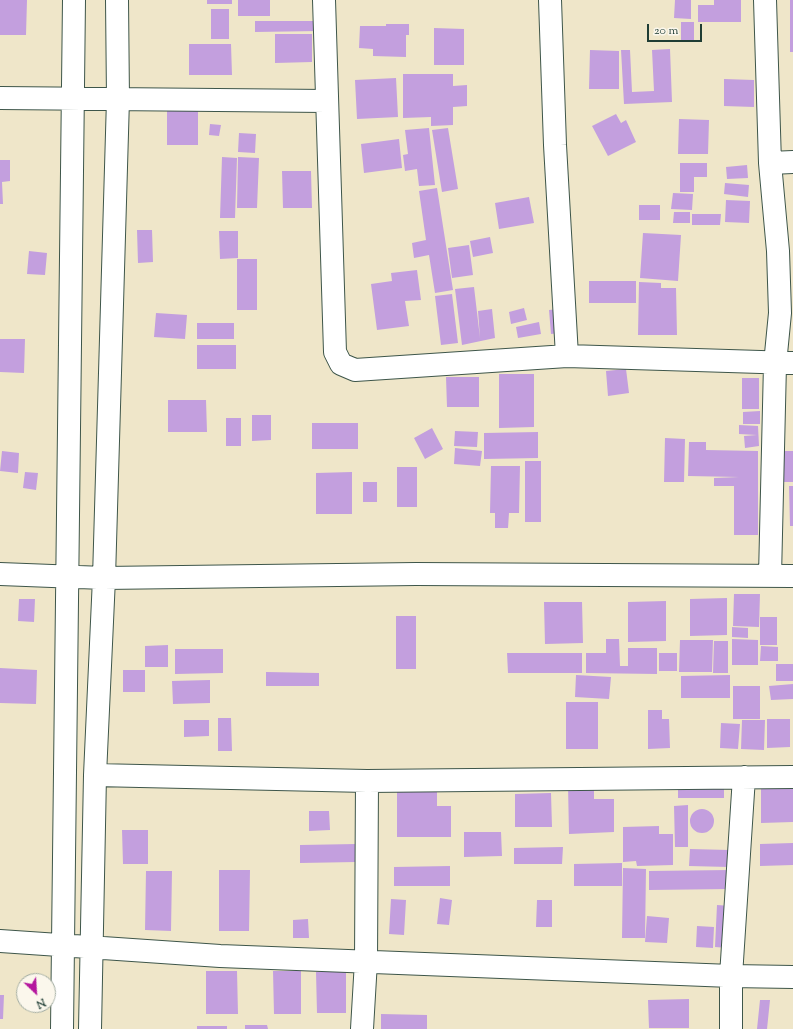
<!DOCTYPE html>
<html>
<head>
<meta charset="utf-8">
<style>
	body { margin:0 }
	#map { position:relative; width:793px; height:1029px; overflow:hidden; background:#efe6c9; font-family:"Sorts Mill Goudy",serif }
	canvas { display:block }
	.north { position:absolute; left:16px; top:973px; width:40px; height:40px; box-sizing:border-box; background:#fbf7ec; border:1px solid #a3ada2; border-radius:50%; rotate:155deg; font-size:11px; font-weight:700; line-height:16px; text-align:center; color:#1f3d34 }
	.north::after { content:''; display:block; margin:auto; width:14px; height:18px; background:#b5179e; clip-path:polygon(50% 0,100% 100%,50% 72%,0 100%) }
	.scale { position:absolute; left:647px; top:24px; width:55px; height:18px; box-sizing:border-box; border:2px solid #1f3d34; border-top:0; padding-left:5px; font-size:12px; line-height:14px; white-space:nowrap; color:#1f3d34; -webkit-text-stroke:3px #fbf7ec; paint-order:stroke }
</style>
</head>
<body>
<div id="map">
<canvas width="793" height="1029"></canvas>
<div class="north">N</div>
<div class="scale">20 m</div>
</div>
<script>
const context = document.querySelector('canvas').getContext('2d');
context.lineJoin = 'round';
function fillPath(path, color) {
  context.fillStyle = color;
  context.fill(path, 'evenodd');
}
function toPath(rows) {
  const path = new Path2D();
  for (const r of rows) {
    if (r.length === 3) {
      path.moveTo(r[0] + r[2], r[1]);
      path.arc(r[0], r[1], r[2], 0, 2 * Math.PI);
      continue;
    }
    path.moveTo(r[0], r[1]);
    for (let i = 2; i < r.length; i += 2) path.lineTo(r[i], r[i + 1]);
  }
  return path;
}
function stroke(path, color, width, dash) {
  context.strokeStyle = color;
  context.lineWidth = width;
  context.lineCap = dash ? 'butt' : 'round';
  context.setLineDash(dash || []);
  context.stroke(path);
}
fillPath(toPath([
	[0,0,27,0,26,35,0,35],
	[207,0,232,0,232,4,207,4],
	[238,0,270,0,270,16,238,16],
	[675,0,691,0,691,19,674,18],
	[714,0,741,0,741,22,698,22,698,5,714,5],
	[790,0,793,0,793,52,790,52],
	[211,9,229,9,229,39,211,39],
	[255,21,319,21,319,31,255,32],
	[681,22,694,22,694,42,681,42],
	[386,24,409,24,409,35,406,35,406,57,373,56,373,49,359,48,360,26,386,26],
	[434,28,464,29,464,65,434,65],
	[275,34,312,34,312,62,275,63],
	[189,44,231,44,232,75,189,75],
	[670,49,672,102,624,104,621,50,630,50,632,92,654,91,652,50],
	[590,50,619,51,619,89,589,89],
	[403,74,453,74,453,86,467,85,467,106,453,107,453,125,431,126,431,117,403,118],
	[396,78,398,117,357,119,355,80],
	[724,79,754,80,754,107,724,106],
	[167,106,198,106,198,145,167,145],
	[616,114,621,123,626,120,636,142,608,156,592,126],
	[679,119,709,120,708,154,678,154],
	[210,124,221,125,219,136,209,135],
	[429,128,435,185,419,186,417,169,405,171,403,155,408,154,405,130],
	[448,128,458,189,442,192,432,130],
	[239,133,256,134,255,153,238,152],
	[399,139,402,168,364,173,361,144],
	[222,157,237,158,235,218,220,218],
	[238,157,259,158,257,208,237,208],
	[0,160,10,160,10,181,2,182,3,204,0,204],
	[680,163,707,163,707,177,694,177,694,192,680,192],
	[747,165,748,178,727,179,726,167],
	[282,171,311,171,312,208,283,208],
	[725,183,749,185,748,197,724,194],
	[437,188,453,290,435,293,429,255,414,258,412,243,426,240,419,191],
	[673,193,693,194,692,210,671,209],
	[529,197,534,223,499,229,495,203],
	[726,200,750,201,749,223,725,222],
	[639,205,660,205,660,220,639,220],
	[674,212,690,212,690,223,673,223],
	[692,214,721,214,720,225,692,225],
	[137,230,152,230,153,262,138,263],
	[219,231,238,231,238,258,220,259],
	[643,233,681,235,678,281,640,278],
	[490,237,493,253,473,257,470,241],
	[469,245,473,275,452,278,448,248],
	[29,251,47,253,45,275,27,274],
	[237,259,257,259,257,310,237,310],
	[417,270,421,300,405,301,409,326,377,330,371,284,392,281,391,273],
	[589,281,636,281,636,303,589,303],
	[639,282,661,283,661,288,676,288,677,335,638,335],
	[474,287,480,338,478,311,492,309,495,338,462,345,455,289],
	[452,294,458,343,441,345,435,296],
	[524,308,527,320,511,324,509,312],
	[559,309,561,333,551,334,549,310],
	[156,313,187,315,185,339,154,337],
	[539,322,541,334,518,338,516,327],
	[197,323,234,323,234,339,197,339],
	[0,339,25,339,24,373,0,372],
	[197,345,236,345,236,369,197,369],
	[626,369,629,393,608,396,606,371],
	[499,374,534,374,534,427,499,428],
	[446,377,479,377,479,407,447,407],
	[742,378,759,378,759,409,742,409],
	[168,400,206,400,207,432,168,432],
	[760,411,760,424,743,424,743,412],
	[252,415,271,415,271,440,252,441],
	[226,418,241,418,241,446,226,446],
	[312,423,358,423,358,449,312,449],
	[739,425,758,426,759,446,745,448,744,436,757,435,739,434],
	[432,428,443,449,425,459,414,438],
	[455,431,478,432,477,447,454,446],
	[538,432,538,458,484,459,484,433],
	[665,438,685,439,684,482,664,482],
	[689,442,706,442,706,450,758,451,758,535,734,535,734,486,714,486,714,478,739,477,688,476],
	[455,448,482,451,480,466,454,464],
	[2,451,19,453,18,473,0,471],
	[782,451,793,451,793,482,783,482],
	[525,461,541,461,541,522,525,522],
	[491,466,520,466,519,513,509,513,508,528,495,528,495,513,490,513],
	[397,467,417,467,417,507,397,507],
	[25,472,38,473,36,490,23,488],
	[352,472,352,514,316,514,316,473],
	[363,482,377,482,377,502,363,502],
	[789,486,793,486,793,526,790,526],
	[734,594,760,594,759,627,733,626],
	[727,598,727,635,690,636,690,599],
	[19,599,35,599,34,622,18,621],
	[666,601,666,641,628,642,628,602],
	[544,602,582,602,583,643,545,644],
	[396,616,416,616,416,669,396,669],
	[760,617,777,617,777,645,760,645],
	[732,627,748,628,748,638,732,637],
	[606,639,619,639,620,666,628,666,628,648,657,648,657,674,586,673,586,653,606,653],
	[732,639,758,640,758,665,732,665],
	[680,640,713,640,712,672,679,672],
	[714,641,728,641,728,673,713,673],
	[168,645,168,667,145,667,145,646],
	[761,646,778,647,778,661,760,661],
	[175,649,223,649,223,673,175,674],
	[507,653,582,653,582,673,508,673],
	[659,653,677,653,677,671,659,671],
	[776,664,793,664,793,681,776,681],
	[0,668,37,670,36,704,0,703],
	[123,670,145,670,145,692,123,692],
	[266,672,319,673,319,686,266,686],
	[576,675,611,677,609,699,575,697],
	[730,675,730,698,681,698,681,676],
	[210,680,210,703,173,704,172,681],
	[793,684,793,699,771,700,769,686],
	[733,686,760,686,760,719,733,719],
	[566,702,598,702,598,749,566,749],
	[648,710,662,710,662,719,669,719,670,748,648,749],
	[218,718,231,718,232,751,218,751],
	[767,719,790,719,790,747,767,748],
	[184,720,209,720,209,736,184,737],
	[742,720,765,720,764,750,741,749],
	[721,723,740,724,738,749,720,748],
	[568,785,594,785,594,799,614,799,614,832,569,834],
	[678,786,724,786,724,798,678,798],
	[761,789,793,789,793,822,761,823],
	[397,792,437,792,437,806,451,806,451,837,397,837],
	[551,793,552,827,515,827,515,794],
	[688,805,688,847,675,847,674,806],
	[702,821,12],
	[309,811,329,811,330,830,309,831],
	[659,826,659,834,673,834,673,865,637,866,636,861,623,862,623,827],
	[122,830,148,830,148,864,123,864],
	[464,832,501,832,502,856,464,857],
	[793,843,793,865,760,866,760,844],
	[356,844,356,862,300,863,300,845],
	[563,847,562,864,514,864,514,848],
	[690,849,729,850,729,867,689,866],
	[622,863,622,886,574,886,574,864],
	[450,866,450,886,394,886,394,867],
	[623,868,646,869,645,938,622,938],
	[219,870,250,870,249,931,219,931],
	[730,870,730,889,649,890,649,871],
	[146,871,172,871,171,931,145,930],
	[440,898,452,900,449,925,437,924],
	[391,899,406,900,404,935,389,934],
	[537,900,552,900,552,927,536,927],
	[717,905,731,906,728,948,715,947],
	[647,916,669,918,667,943,645,942],
	[308,919,309,938,293,938,293,920],
	[697,926,714,927,713,948,696,947],
	[206,971,237,971,238,1014,206,1014],
	[273,971,301,971,301,1014,274,1014],
	[316,972,346,972,346,1013,317,1013],
	[0,995,4,995,3,1019,0,1019],
	[689,999,689,1028,649,1028,648,1000],
	[760,1000,770,1000,767,1029,757,1029],
	[381,1014,427,1015,427,1029,381,1029],
	[245,1025,267,1025,268,1029,245,1029],
	[197,1026,227,1026,227,1029,197,1029]
]), '#c39fde');
const minor = toPath([
	[324,0,335,352,341,364,355,370,567,356,793,363],
	[550,0,555,145,567,356],
	[765,0,770,163,778,251,780,313,775,364,770,576],
	[0,98,326,101],
	[770,163,793,162],
	[0,574,104,578,416,574,793,576],
	[95,775,367,781,793,777],
	[0,941,220,956,731,976,793,977],
	[62,1029,74,0],
	[90,1029,95,775,104,578,118,99,117,0],
	[362,1029,366,961,367,781],
	[731,1029,731,976,744,777]
]);
stroke(minor, '#3e564a', 24);
stroke(minor, '#fff', 22);
</script>
</body>
</html>
